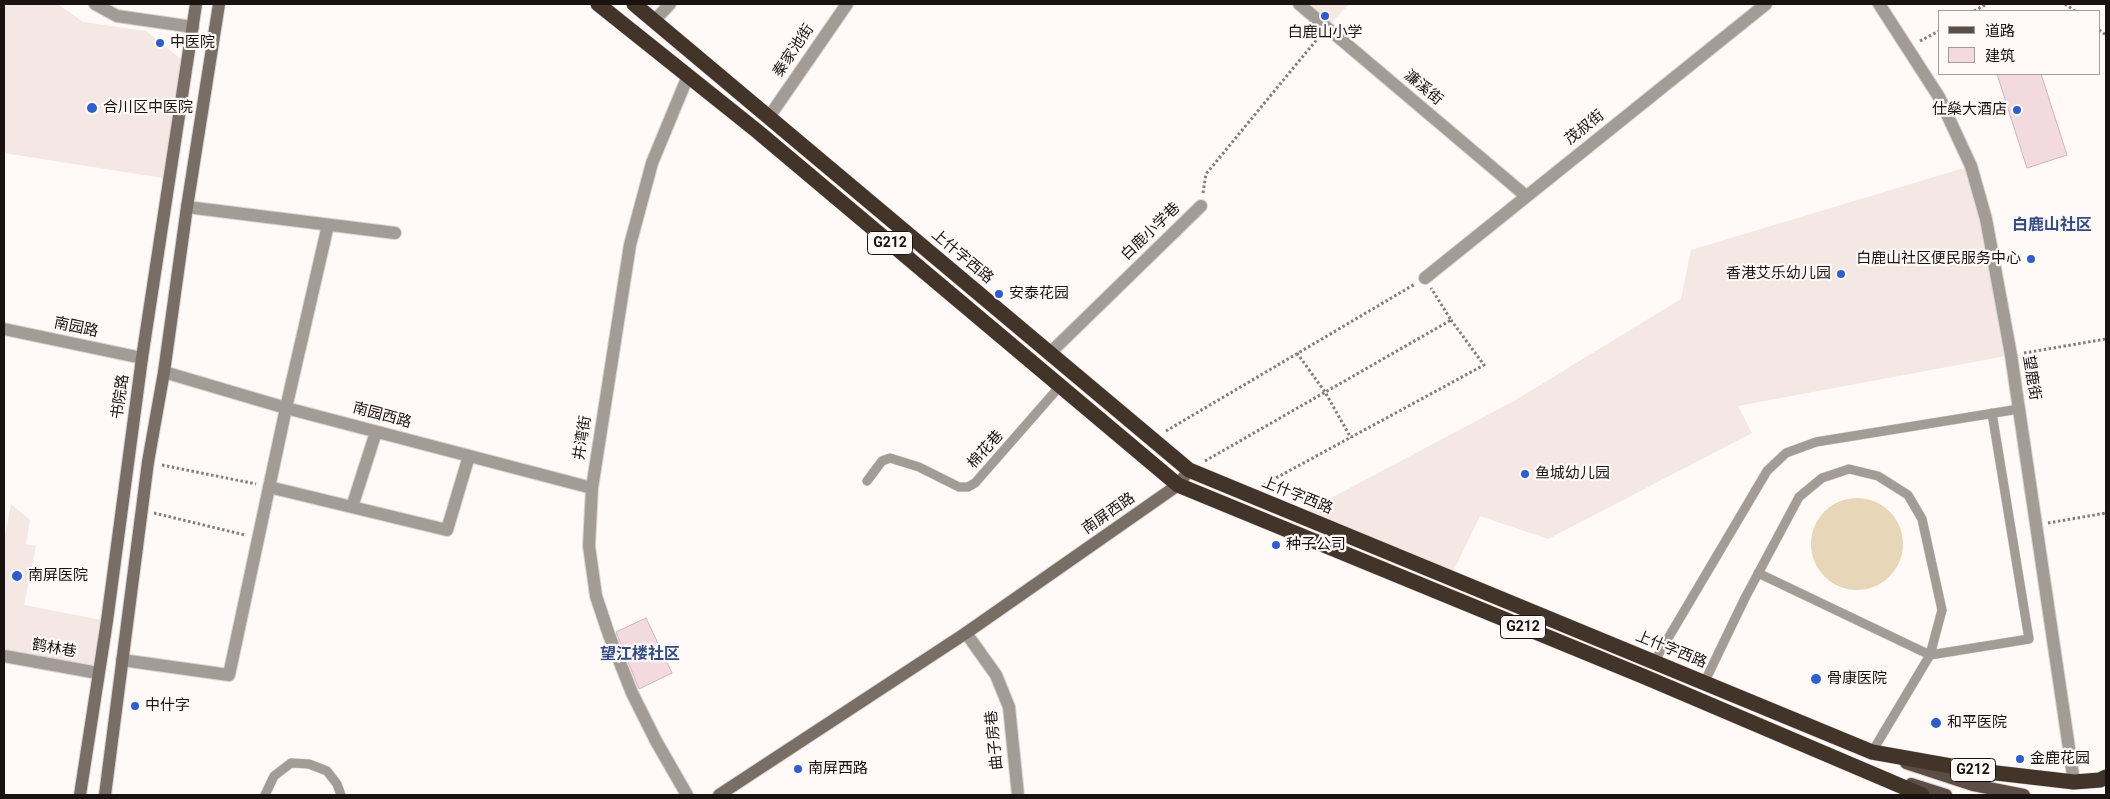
<!DOCTYPE html>
<html>
<head>
<meta charset="utf-8">
<style>
	body { margin:0 }
	#map { position:relative; width:2110px; height:799px; overflow:hidden; background:#fff9f8; font-family:Roboto,"Noto Sans SC",sans-serif }
	canvas { display:block }
	.frame { position:absolute; inset:0; border:5px solid #1a1211; pointer-events:none }
	.legend { position:absolute; left:1938px; top:10px; width:162px; height:65px; box-sizing:border-box; background:#fff9f8; border:1px solid #a39d9c; margin:0; padding:6px 9px; list-style:none; font-size:15px; color:#1a1211 }
	.legend li { display:flex; align-items:center; gap:10px; height:25px }
	.legend b { width:25px; border:1px solid #a39d9c }
</style>
</head>
<body>
<div id="map">
<canvas width="2110" height="799"></canvas>
<div class="frame"></div>
<ul class="legend">
<li><b style="height:6px;background:#5c4e45"></b>道路</li>
<li><b style="height:14px;background:#f3dadf"></b>建筑</li>
</ul>
</div>
<script>
const context = document.querySelector('canvas').getContext('2d');
context.lineJoin = 'round';
function fillPath(path, color) {
  context.fillStyle = color;
  context.fill(path, 'evenodd');
}
function toPath(rows) {
  const path = new Path2D();
  for (const r of rows) {
    if (r.length === 3) {
      path.moveTo(r[0] + r[2], r[1]);
      path.arc(r[0], r[1], r[2], 0, 2 * Math.PI);
      continue;
    }
    path.moveTo(r[0], r[1]);
    for (let i = 2; i < r.length; i += 2) path.lineTo(r[i], r[i + 1]);
  }
  return path;
}
function stroke(path, color, width, dash) {
  context.strokeStyle = color;
  context.lineWidth = width;
  context.lineCap = dash ? 'butt' : 'round';
  context.setLineDash(dash || []);
  context.stroke(path);
}
function write(font, color, halo, rows, align = 'center') {
  context.font = font + ' Roboto,"Noto Sans SC",sans-serif';
  context.lineWidth = 4.5;
  context.setLineDash([]);
  context.textBaseline = 'middle';
  context.strokeStyle = halo;
  context.fillStyle = color;
  for (const [text, x, y, turn = 0] of rows) {
    context.save();
    context.translate(x, y);
    context.rotate((+turn || 0) * Math.PI / 180);
    context.textAlign = isNaN(turn) ? turn : align;
    if (halo) context.strokeText(text, 0, 0);
    context.fillText(text, 0, 0);
    context.restore();
  }
}
fillPath(toPath([
	[4,4,59,5,83,22,146,31,187,64,169,179,4,153],
	[1299,4,1349,4,1327,27],
	[1971,166,2011,355,1738,406,1752,433,1548,539,1480,516,1450,578,1299,515,1514,401,1681,299,1691,250],
	[11,504,30,520,26,544,36,546,24,605,107,621,98,673,4,656,4,541]
]), '#f4e7e4');
fillPath(toPath([
	[1857,544,46]
]), '#e8d6b9');
const building = toPath([
	[1997,74,2041,74,2067,155,2027,168,1997,74],
	[646,618,672,673,639,689,616,632,646,618]
]);
fillPath(building, '#f3dadf');
stroke(building, '#cdb5ba', 1);
const lane = toPath([
	[867,481,882,461,890,458,919,467,959,487,968,487,975,483,1060,386],
	[1758,573,1930,655,2029,639,1992,413],
	[1654,662,1767,471,1786,453,1816,442,2019,409],
	[1704,683,1745,598,1799,497,1822,478,1849,469,1878,476,1908,495,1922,519,1942,610,1930,655,1872,752],
	[265,795,274,776,291,763,309,764,327,771,337,784,341,795]
]);
const street = toPath([
	[95,4,117,16,193,27],
	[1299,4,1526,196],
	[1879,4,1939,97,1971,166,1986,219,2011,355,2074,782],
	[654,21,670,4],
	[769,117,847,4],
	[187,207,395,233],
	[1425,278,1766,4],
	[4,329,142,358],
	[1050,353,1201,206],
	[164,372,286,408,592,488],
	[269,487,447,530,469,456],
	[352,507,376,432],
	[966,633,996,675,1009,707,1018,795],
	[4,656,98,673],
	[122,660,229,675,286,408,328,225],
	[687,795,656,741,632,693,609,635,596,596,589,546,592,488,630,245,652,163,688,76]
]);
const secondary = toPath([
	[80,795,107,621,142,358,196,4],
	[105,795,148,462,164,372,187,207,219,4],
	[719,795,966,633,1178,485,1189,470]
]);
const primary = toPath([
	[1906,763,1973,785,2024,795],
	[1911,784,1946,795]
]);
const highway = toPath([
	[598,4,757,131,1178,485,1645,677,1922,795],
	[634,4,1189,470,1872,752,1979,771,2074,782,2100,780,2106,777]
]);
stroke(lane, '#dad4d3', 10);
stroke(street, '#dad4d3', 14);
stroke(secondary, '#dad4d3', 14);
stroke(primary, '#dad4d3', 14);
stroke(highway, '#dad4d3', 16);
stroke(toPath([
	[2065,4,2075,11],
	[1974,11,1987,4],
	[2099,30,2106,35],
	[1920,41,1939,31],
	[1203,193,1206,174,1318,38],
	[1297,353,1325,392,1351,438],
	[2024,353,2106,339],
	[1166,431,1415,284],
	[1205,461,1451,320,1431,288],
	[162,465,256,484],
	[1263,485,1484,365,1451,320],
	[154,513,245,535],
	[2048,523,2106,513]
]), '#847d7c', 3, [2.5, 2.5]);
stroke(lane, '#a39b95', 9);
stroke(street, '#a39b95', 12);
stroke(secondary, '#796e66', 12);
stroke(primary, '#5c4e45', 12);
stroke(highway, '#433429', 15);
for (const [x, y, r, color] of [
	[1325,16,5,"#2e5ecc"],
	[160,43,5,"#2e5ecc"],
	[92,108,6,"#2e5ecc"],
	[2017,110,5,"#2e5ecc"],
	[2031,259,5,"#2e5ecc"],
	[1841,274,5,"#2e5ecc"],
	[999,294,5,"#2e5ecc"],
	[1525,474,5,"#2e5ecc"],
	[1276,545,5,"#2e5ecc"],
	[17,576,6,"#2e5ecc"],
	[1816,679,6,"#2e5ecc"],
	[135,706,5,"#2e5ecc"],
	[1936,723,6,"#2e5ecc"],
	[2020,759,5,"#2e5ecc"],
	[798,769,5,"#2e5ecc"]
]) {
  const dot = new Path2D();
  dot.arc(x, y, r, 0, 2 * Math.PI);
  context.fillStyle = color;
  context.fill(dot);
  stroke(dot, '#fff9f8', 2);
}
for (const [x, y, w] of [
	[890,243,45],
	[1523,627,45],
	[1973,770,45]
]) {
  const box = new Path2D();
  box.roundRect(x - w / 2, y - 11.5, w, 23, 4);
  context.fillStyle = '#fff9f8';
  context.fill(box);
  stroke(box, '#1a1211', 1);
}
write('bold 14px', '#1a1211', null, [
	["G212",890,243],
	["G212",1523,627],
	["G212",1973,770]
]);
write('15px', '#1a1211', '#fff9f8', [
	["白鹿山小学",1325,33,"center"],
	["中医院",170,43],
	["合川区中医院",103,108],
	["仕燊大酒店",2007,110,"right"],
	["白鹿山社区便民服务中心",2021,259,"right"],
	["香港艾乐幼儿园",1831,274,"right"],
	["安泰花园",1009,294],
	["鱼城幼儿园",1535,474],
	["种子公司",1286,545],
	["南屏医院",28,576],
	["骨康医院",1827,679],
	["中什字",145,706],
	["和平医院",1947,723],
	["金鹿花园",2030,759],
	["南屏西路",808,769]
], 'left');
write('15px', '#1a1211', '#fff9f8', [
	["秦家池街",794,51,-56],
	["濂溪街",1423,88,40],
	["茂叔街",1585,128,-39],
	["白鹿小学巷",1151,232,-44],
	["上什字西路",962,257,40],
	["南园路",76,328,12],
	["望鹿街",2031,378,81],
	["书院路",121,397,-82],
	["南园西路",382,416,15],
	["井湾街",583,438,-81],
	["棉花巷",986,450,-48],
	["上什字西路",1297,496,22],
	["南屏西路",1109,514,-35],
	["鹤林巷",54,649,10],
	["上什字西路",1671,650,22],
	["曲子房巷",995,740,-96]
]);
write('bold 16px', '#314c84', '#fff9f8', [
	["白鹿山社区",2052,226],
	["望江楼社区",640,655]
]);
</script>
</body>
</html>
